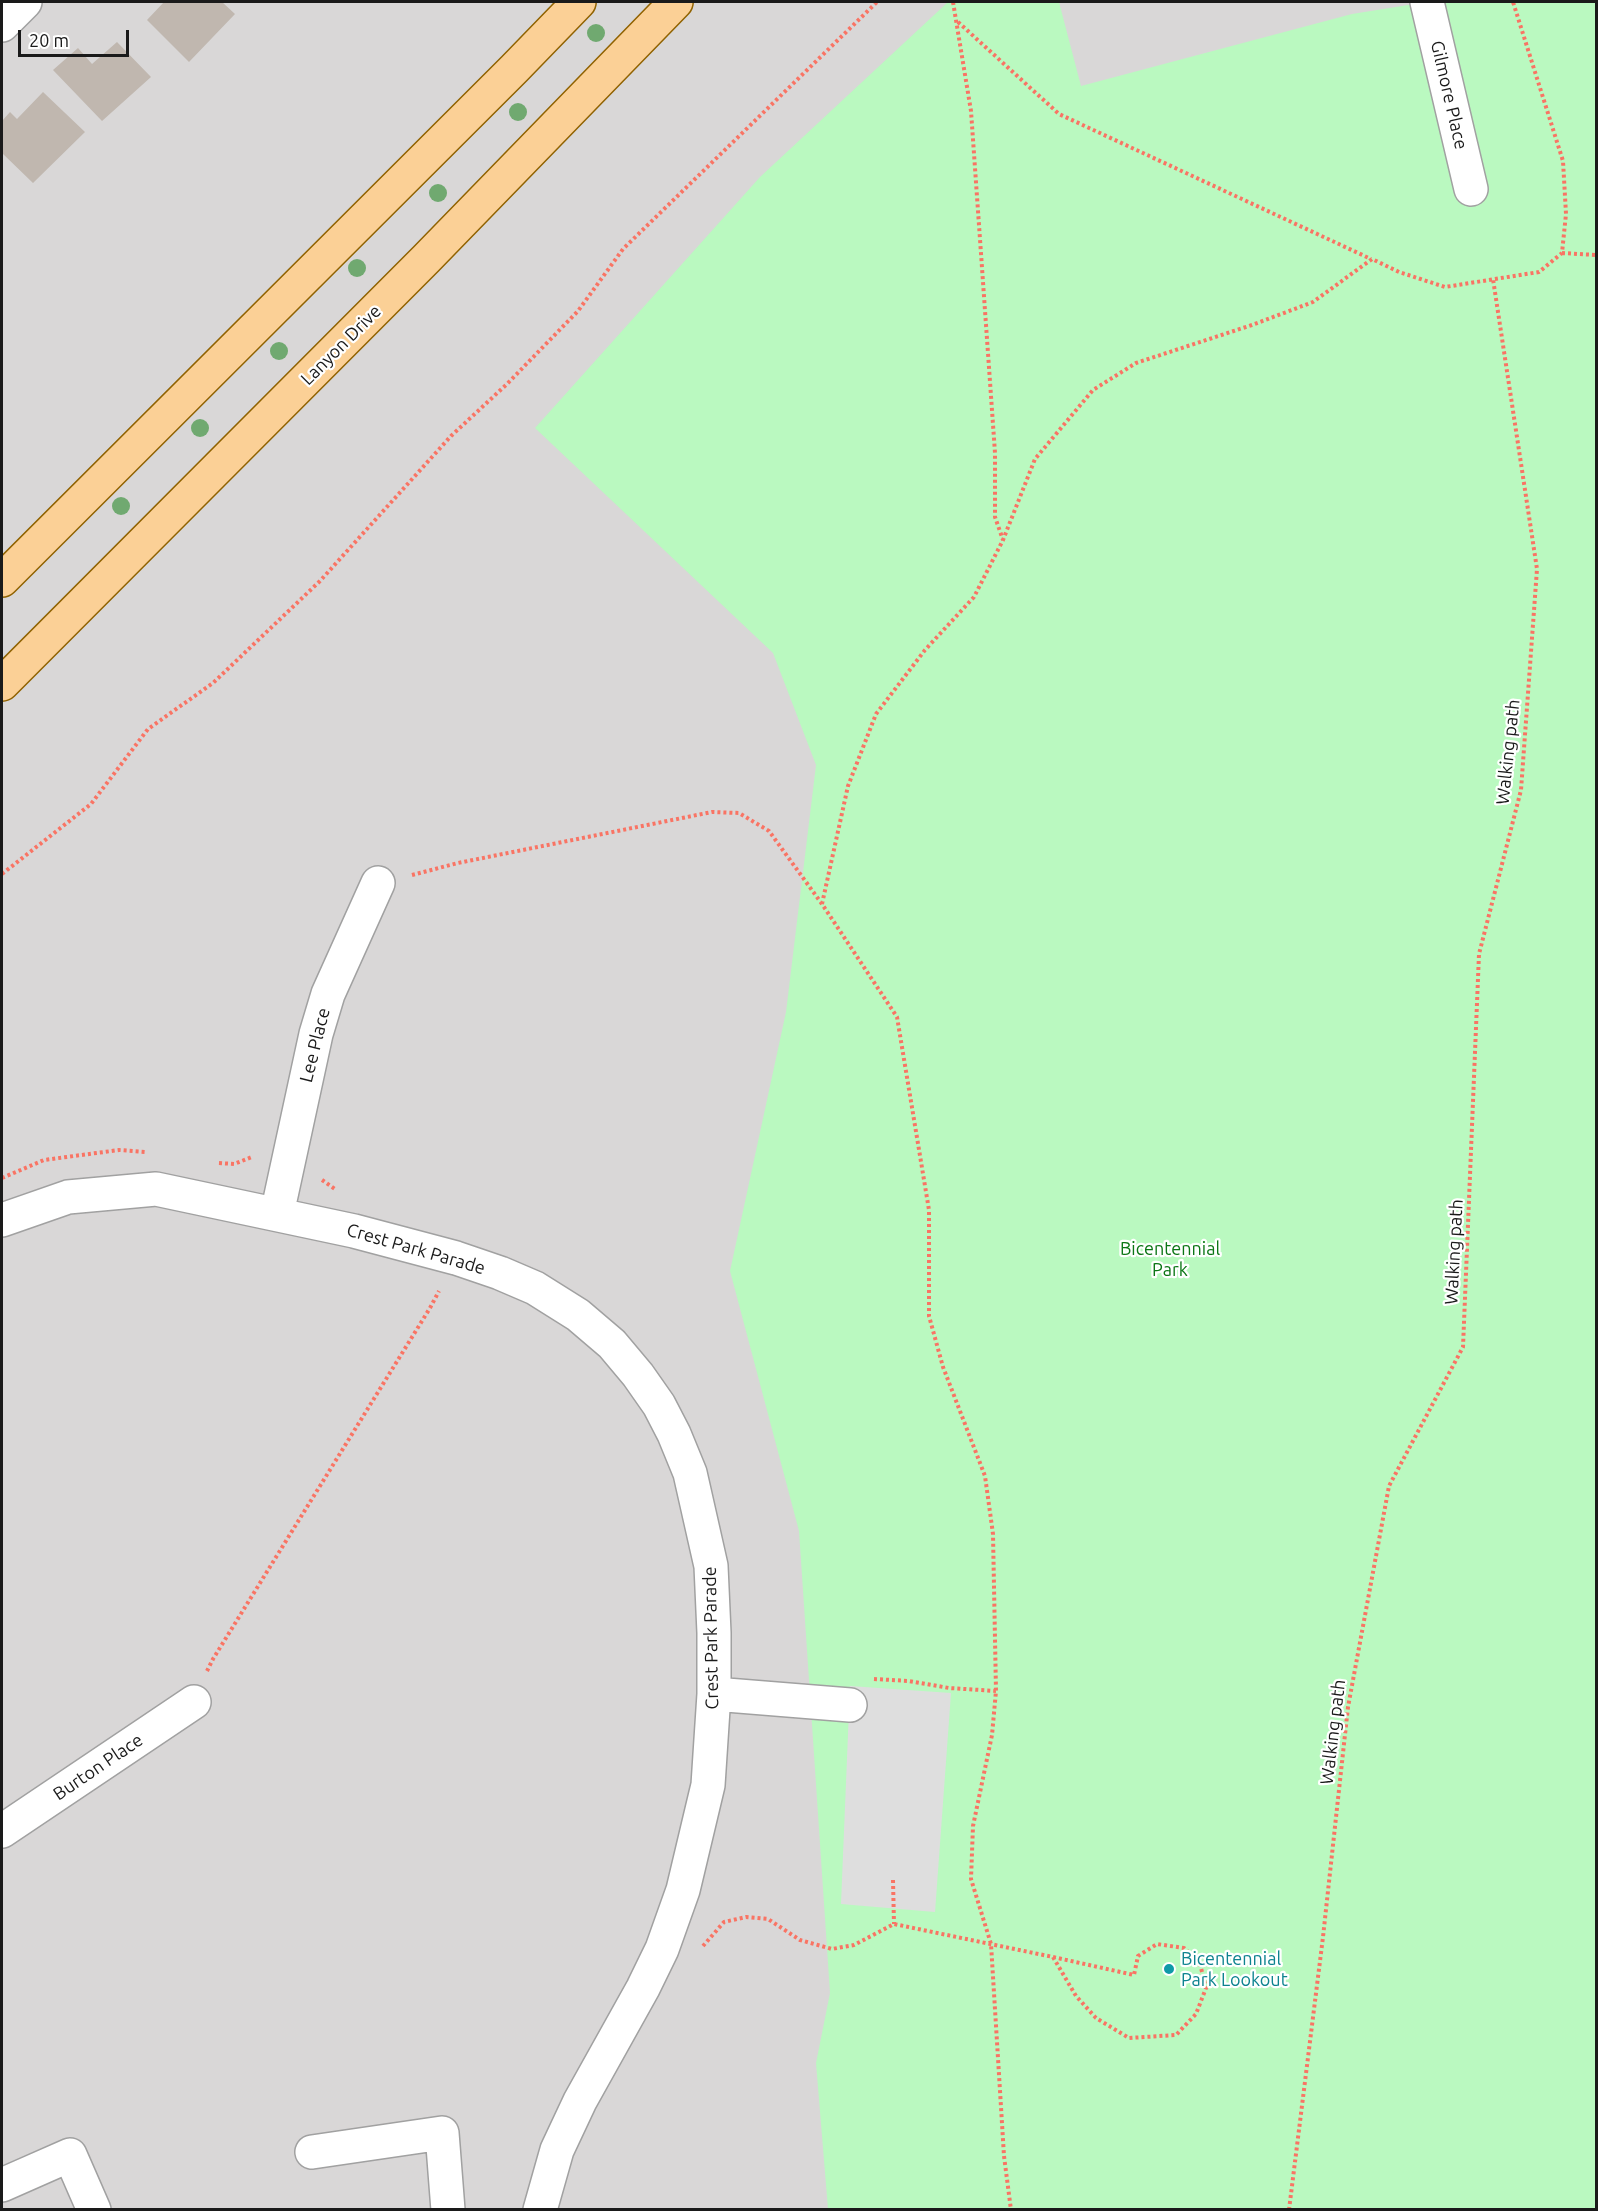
<!DOCTYPE html>
<html>
<head>
<meta charset="utf-8">
<style>
	body { margin:0 }
	#map { position:relative; width:1598px; height:2211px; overflow:hidden; background:#ece8e0; font-family:Ubuntu,sans-serif }
	canvas { display:block }
	.frame { position:absolute; inset:0; border:3px solid #1a1a1a; pointer-events:none }
	.scale { position:absolute; left:18px; top:30px; width:111px; height:27px; box-sizing:border-box; border:3px solid #1a1a1a; border-top:0; padding-left:8px; font-size:18px; line-height:21px; white-space:nowrap; color:#1a1a1a; -webkit-text-stroke:4px #fff; paint-order:stroke }
</style>
</head>
<body>
<div id="map">
<canvas width="1598" height="2211"></canvas>
<div class="frame"></div>
<div class="scale">20 m</div>
</div>
<script>
const context = document.querySelector('canvas').getContext('2d');
context.lineJoin = 'round';
function fillPath(path, color) {
  context.fillStyle = color;
  context.fill(path, 'evenodd');
}
function toPath(rows) {
  const path = new Path2D();
  for (const r of rows) {
    path.moveTo(r[0], r[1]);
    for (let i = 2; i < r.length; i += 2) path.lineTo(r[i], r[i + 1]);
  }
  return path;
}
function stroke(path, color, width, dash) {
  context.strokeStyle = color;
  context.lineWidth = width;
  context.lineCap = dash ? 'butt' : 'round';
  context.setLineDash(dash || []);
  context.stroke(path);
}
function write(font, color, halo, rows, align = 'center') {
  context.font = font + ' Ubuntu,sans-serif';
  context.lineWidth = 4.5;
  context.setLineDash([]);
  context.textBaseline = 'middle';
  context.strokeStyle = halo;
  context.fillStyle = color;
  for (const [text, x, y, turn = 0] of rows) {
    context.save();
    context.translate(x, y);
    context.rotate((+turn || 0) * Math.PI / 180);
    context.textAlign = isNaN(turn) ? turn : align;
    if (halo) context.strokeText(text, 0, 0);
    context.fillText(text, 0, 0);
    context.restore();
  }
}
fillPath(toPath([
	[2,2,1596,2,1596,2209,2,2209]
]), '#d9d7d7');
fillPath(toPath([
	[948,2,1059,2,1081,86,1352,14,1427,2,1596,2,1596,2209,828,2209,816,2063,830,1993,799,1531,730,1271,786,1012,816,765,773,653,535,428,760,177]
]), '#baf9c0');
fillPath(toPath([
	[850,1686,951,1693,935,1912,841,1904]
]), '#dedede');
fillPath(toPath([
	[164,2,222,2,235,14,189,62,147,20],
	[117,42,151,77,102,121,53,70,78,48,92,64],
	[43,92,85,132,33,183,2,153,2,121,10,112,17,119]
]), '#c0b7af');
const minor = toPath([
	[1427,2,1471,189],
	[2,25,25,2],
	[277,1214,316,1034,328,994,378,883],
	[2,1220,68,1197,156,1189,354,1231,456,1258,500,1273,535,1288,578,1315,612,1344,638,1375,659,1405,674,1434,690,1473,711,1566,714,1633,714,1694,708,1785,683,1890,662,1949,643,1988,580,2101,557,2150,540,2210],
	[714,1694,850,1705],
	[2,1831,194,1702],
	[312,2152,442,2133,448,2210],
	[2,2185,70,2155,94,2210]
]);
const major = toPath([
	[2,580,514,69,579,2],
	[2,684,426,259,676,2]
]);
stroke(minor, '#a1a1a1', 36);
stroke(major, '#906200', 36);
stroke(toPath([
	[953,2,971,111,995,453,995,517,1003,540],
	[958,22,1059,114,1371,259],
	[1562,253,1596,255],
	[2,874,91,804,148,729,213,683,320,581,451,436,507,384,578,311,623,249,877,2],
	[412,875,458,863,712,812,739,813,769,831,822,904,897,1017,929,1210,929,1316,943,1367,985,1476,993,1534,996,1691,992,1735,973,1826,971,1879,991,1944,1004,2156,1011,2210],
	[822,904,848,786,876,714,925,650,974,597,1003,540,1035,459,1093,390,1136,363,1252,325,1313,302,1372,259,1399,272,1445,287,1539,272,1562,253,1566,214,1563,161,1513,2],
	[219,1163,234,1164,252,1157],
	[2,1178,44,1160,119,1150,146,1152],
	[322,1180,335,1189],
	[207,1671,213,1659,430,1308,439,1291],
	[874,1679,909,1681,949,1688,996,1691],
	[893,1880,894,1924],
	[703,1946,724,1922,746,1917,768,1919,800,1940,832,1949,854,1945,894,1924,1053,1957,1134,1975,1138,1956,1157,1944,1184,1948,1200,1964,1206,1988,1196,2014,1176,2035,1129,2038,1096,2018,1076,1996,1053,1957],
	[1289,2210,1323,1937,1348,1707,1389,1486,1463,1347,1479,954,1521,790,1537,569,1493,279]
]), '#f97464', 4, [3, 3]);
stroke(minor, '#fff', 33);
stroke(major, '#fbd096', 33);
context.fillStyle = '#70a970';
for (const [x, y] of [
	[596,33],
	[518,112],
	[438,193],
	[357,268],
	[279,351],
	[200,428],
	[121,506]
]) {
  context.beginPath();
  context.arc(x, y, 9, 0, 2 * Math.PI);
  context.fill();
}
for (const [x, y, r, color] of [
	[1169,1969,6,"#0f9aa8"]
]) {
  const dot = new Path2D();
  dot.arc(x, y, r, 0, 2 * Math.PI);
  context.fillStyle = color;
  context.fill(dot);
  stroke(dot, '#fff', 2);
}
write('18px', '#1a1a1a', '#fff', [
	["Gilmore Place",1449,95,77],
	["Lanyon Drive",341,345,-45],
	["Walking path",1508,752,-84],
	["Lee Place",315,1045,-76],
	["Crest Park Parade",416,1249,16],
	["Walking path",1454,1252,-87],
	["Crest Park Parade",711,1638,-91],
	["Walking path",1333,1732,-83],
	["Burton Place",98,1767,-34]
]);
write('18px', '#0b7615', '#fff', [
	["Bicentennial",1170,1249],
	["Park",1170,1270]
]);
write('18px', '#0d838f', '#fff', [
	["Bicentennial",1181,1959],
	["Park Lookout",1181,1980]
], 'left');
</script>
</body>
</html>
